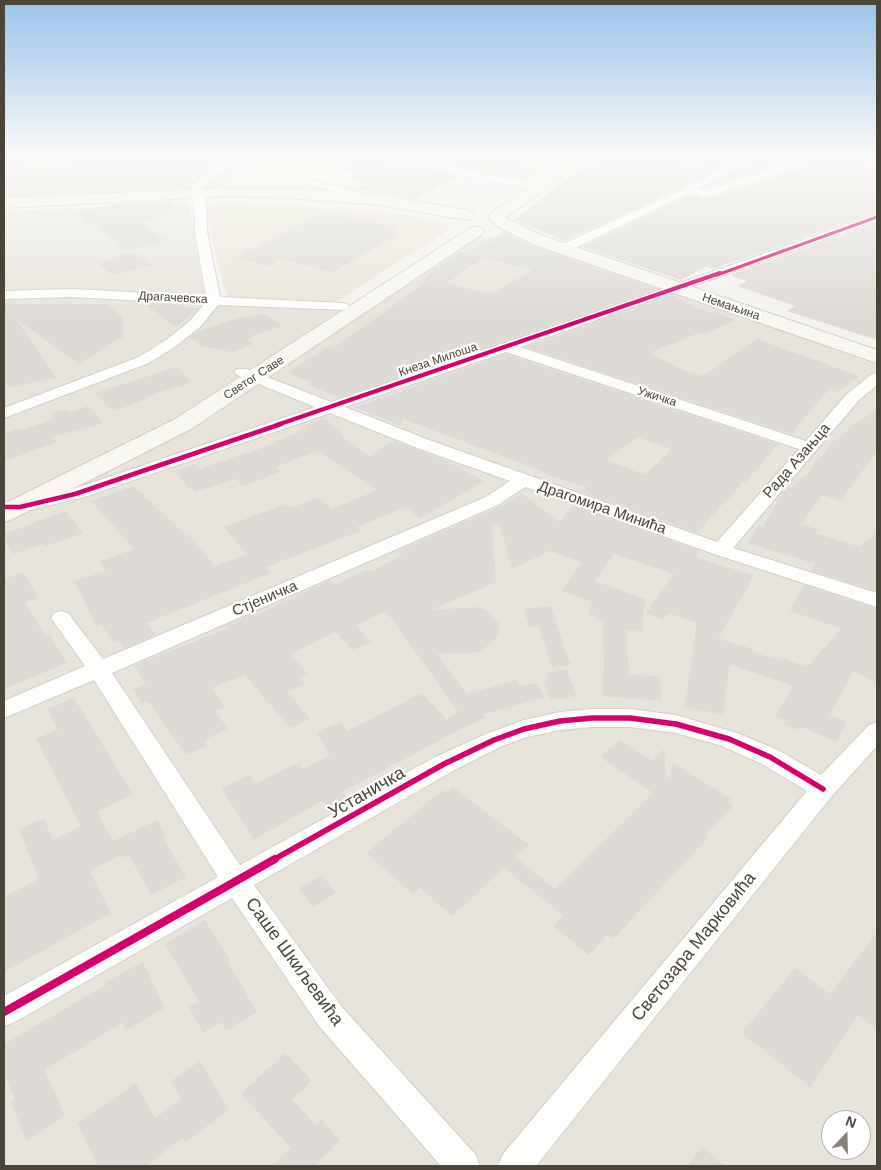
<!DOCTYPE html>
<html>
<head>
<meta charset="utf-8">
<style>
	body { margin:0 }
	#map { position:relative; width:881px; height:1170px; overflow:hidden; background:#f4f2ee; font-family:Helvetica,sans-serif }
	canvas { display:block }
	.frame { position:absolute; inset:0; border:5px solid #4b4439; pointer-events:none }
	.north { position:absolute; left:821px; top:1110px; width:50px; height:50px; box-sizing:border-box; background:#fff; border:1px solid #b7b4b0; border-radius:50%; rotate:21deg; font-size:14px; font-weight:700; line-height:20px; text-align:center; color:#4b4439 }
	.north::after { content:''; display:block; margin:auto; width:18px; height:22px; background:#868178; clip-path:polygon(50% 0,100% 100%,50% 72%,0 100%) }
</style>
</head>
<body>
<div id="map">
<canvas width="881" height="1170"></canvas>
<div class="frame"></div>
<div class="north">N</div>
</div>
<script>
const context = document.querySelector('canvas').getContext('2d');
context.lineJoin = 'round';
function fillPath(path, color) {
  context.fillStyle = color;
  context.fill(path, 'evenodd');
}
function toPath(rows) {
  const path = new Path2D();
  for (const r of rows) {
    path.moveTo(r[0], r[1]);
    for (let i = 2; i < r.length; i += 2) path.lineTo(r[i], r[i + 1]);
  }
  return path;
}
function stroke(path, color, width, dash) {
  context.strokeStyle = color;
  context.lineWidth = width;
  context.lineCap = dash ? 'butt' : 'round';
  context.setLineDash(dash || []);
  context.stroke(path);
}
function write(font, color, halo, rows, align = 'center') {
  context.font = font + ' Helvetica,sans-serif';
  context.lineWidth = 4.5;
  context.setLineDash([]);
  context.textBaseline = 'middle';
  context.strokeStyle = halo;
  context.fillStyle = color;
  for (const [text, x, y, turn = 0] of rows) {
    context.save();
    context.translate(x, y);
    context.rotate((+turn || 0) * Math.PI / 180);
    context.textAlign = isNaN(turn) ? turn : align;
    if (halo) context.strokeText(text, 0, 0);
    context.fillText(text, 0, 0);
    context.restore();
  }
}
fillPath(toPath([
	[4,156,264,156,240,167,221,190,4,200],
	[389,156,561,156,523,181],
	[189,204,206,304,367,311,435,260,476,236,512,238,556,250,877,363,877,1166,4,1166,4,211],
	[831,1120,861,1120,861,1150,831,1150]
]), '#e7e4dc');
fillPath(toPath([
	[233,203,362,210,409,216,450,226,448,230,341,299,332,303,227,298,204,209,213,204]
]), '#eae5da');
fillPath(toPath([
	[232,206,301,208,294,222,223,221]
]), '#e1eecf');
fillPath(toPath([
	[4,156,31,156,28,169,66,167,67,163,90,156,197,156,200,160,217,163,193,175,189,182,186,182,181,188,4,196],
	[360,156,373,156,380,161,457,176,416,199,388,194,357,188,366,183,347,179,357,173,334,169],
	[402,156,534,156,509,173,474,166,470,169],
	[602,156,655,156,694,163,713,156,744,156,683,186,565,241,514,220,563,182],
	[778,156,848,156,877,163,877,212,713,269,706,267,680,280,582,247,689,195,703,200,708,199,802,169,804,166,801,161],
	[757,160,779,165,703,189],
	[175,201,167,215,140,222,166,241,127,250,94,225,89,226,75,213,116,204],
	[322,212,398,227,390,232,398,234,333,272,282,259,268,267,236,258],
	[877,223,877,340,787,311,795,306,737,286,747,281,730,275],
	[503,231,531,246,657,289,338,398,308,384,312,383,287,373,328,347,333,348,376,318,428,280,423,279,432,273,430,272,462,251,468,252,484,242,488,243],
	[483,258,533,270,491,294,446,283],
	[135,252,153,265,113,275,96,262],
	[673,295,699,309,713,313,716,312,735,320,706,334,701,332,650,353,683,370,703,376,757,339,859,376,836,393,830,388,791,434,526,347],
	[4,302,5,304,107,304,122,317,123,339,117,340,79,364,15,318,56,377,10,388,4,378],
	[144,303,173,304,198,309,176,327],
	[263,313,282,326,251,336,253,337,247,339,254,344,231,352,202,346,190,337,198,331,245,316,248,318],
	[506,354,778,444,745,483,742,482,727,501,725,500,714,516,712,515,698,533,584,493,585,492,583,491,586,487,544,474,545,472,403,419,400,426,355,407],
	[637,437,672,449,645,475,607,460],
	[176,367,193,382,145,397,148,399,113,411,95,393],
	[88,406,104,423,52,437,57,442,4,461,4,433,19,428,21,430,54,419,50,414,67,409,70,412],
	[877,409,877,450,841,501,822,495,801,524,818,529,815,533,860,547,877,532,877,591,811,571,815,564,748,543,758,525,763,527,782,494,789,486,794,487,802,478,804,478,834,440,837,441,852,426],
	[324,418,343,433,339,434,370,457,393,441,447,461,484,481,420,519,406,507,357,527,361,531,266,567,271,573,147,623,156,635,124,648,119,641,114,643,101,624,96,626,81,593,73,581,106,571,100,561,134,549,91,501,133,486,187,536,189,535,215,566,247,554,223,527,286,504,291,508,318,497,332,509,377,490,317,451,276,467,281,472,243,486,236,479,195,492,191,487,188,488,175,471,195,464,199,469,274,444,272,443,307,429,303,426],
	[522,494,560,522,573,506,700,551,696,557,754,576,718,638,753,649,753,652,783,661,784,659,807,667,841,629,790,611,804,585,877,609,877,683,853,671,830,715,847,722,836,742,807,729,800,727,798,730,784,724,786,721,775,716,793,686,730,665,723,715,684,707,693,656,696,623,668,613,663,620,646,613,674,574,614,554,595,581,645,599,642,632,626,630,629,674,660,677,661,701,602,696,602,672,604,672,603,622,595,620,597,616,588,614,592,602,561,591,582,562,550,551,512,569,500,525,492,526,496,582,431,610,477,607,487,611,499,624,499,632,496,639,481,651,470,653,437,654,467,694,516,680,519,686,536,683,545,697,482,715,485,718,463,728,342,792,349,801,331,811,323,801,254,839,221,788,250,775,256,784,299,762,303,769,330,755,316,732,341,722,347,731,422,693,447,720,458,711,386,611,356,626,371,642,353,650,335,632,291,654,307,673,299,677,305,684,287,692,310,719,290,728,245,675,212,688,225,707,215,711,228,729,204,740,207,745,186,755,148,701,142,703,133,689,146,684,134,665,229,628,227,625,253,614,254,616,330,580,334,585,367,569,370,572,402,555,398,551,499,507],
	[65,511,83,533,44,547,42,544,13,554,4,539,4,534],
	[23,572,38,598,25,603,46,636,49,634,67,663,4,689,4,579],
	[551,606,565,649,571,665,552,667,539,626,529,627,524,609],
	[566,669,577,696,550,700,544,681,549,681,546,673],
	[74,698,133,794,97,812,113,841,157,820,166,836,163,838,186,877,151,895,129,855,123,858,121,855,90,871,111,913,4,972,4,897,39,879,19,829,44,818,53,840,81,826,36,739,58,729,47,709],
	[620,740,652,761,664,749,666,777,671,777,673,763,731,799,728,802,733,806,705,836,708,838,613,939,607,935,589,955,554,926,563,915,504,868,452,916,420,888,413,894,366,853,443,790,446,793,453,787,529,845,515,857,555,889,653,793,600,757],
	[322,875,336,893,313,907,299,888],
	[205,920,230,960,228,962,257,1012,226,1031,221,1022,203,1033,189,1007,199,1002,165,944],
	[877,932,877,1029,858,1015,810,1087,742,1033,795,968,830,994],
	[143,962,165,1008,126,1030,123,1022,45,1070,65,1116,26,1141,11,1102,15,1100,4,1073,4,1044,106,985,105,982],
	[285,1053,312,1081,292,1100,316,1125,321,1119,340,1141,314,1166,272,1166,291,1148,241,1094],
	[200,1061,229,1110,185,1142,183,1138,145,1166,98,1166,77,1123,136,1083,155,1118,182,1099,171,1081],
	[702,1146,725,1166,687,1166]
]), '#dedbd6');
const street = toPath([
	[199,156,217,156,235,159,245,156,259,156,242,165,227,169,210,180,201,190,201,194,206,200,207,232,220,297,342,303,347,304,349,307,347,310,218,305,200,327,176,346,149,363,4,418,4,408,139,357,166,340,190,321,204,304,72,297,4,299,4,291,72,289,206,296,195,232,194,200,190,194,192,187,202,176,224,163,200,158,199,156],
	[375,156,394,156,539,184,544,187,539,190,380,159,375,156],
	[543,156,567,156,569,158,564,161,548,159,543,156],
	[747,156,771,156,801,163,802,165,801,167,708,197,704,198,689,193,567,252,559,252,557,249,559,246,684,188,747,156],
	[757,158,786,165,704,191,698,189,757,158],
	[309,179,378,197,380,199,374,202,305,184,304,182,309,179],
	[877,214,877,221,520,347,806,441,847,394,872,374,877,373,877,385,859,400,733,548,877,593,877,607,714,554,525,487,498,505,112,673,240,865,435,757,486,734,524,720,560,712,592,709,630,709,676,715,737,733,778,750,821,775,869,725,877,722,877,746,832,796,536,1166,498,1166,503,1154,807,791,762,764,722,746,676,733,630,727,592,727,560,730,527,737,502,746,453,771,254,885,341,1006,475,1154,480,1166,441,1166,319,1026,232,898,15,1022,4,1026,4,996,218,877,94,680,4,718,4,701,85,666,51,618,54,613,61,611,68,613,103,659,486,497,510,481,417,448,330,413,81,498,20,512,4,512,4,502,20,502,70,490,315,407,237,375,234,372,237,369,247,369,331,402,660,290,877,214],
	[506,352,799,449,717,542,429,440,345,407,506,352]
]);
const secondary = toPath([
	[574,156,590,156,505,218,544,236,877,350,877,363,532,244,495,225,494,221,490,220,488,217,490,214,574,156],
	[230,188,290,188,380,195,467,210,473,212,475,215,473,218,467,220,380,205,290,198,230,196,4,208,4,198,230,188],
	[476,226,482,228,484,231,482,234,191,429,13,519,4,522,4,504,175,419,470,228,476,226]
]);
stroke(street, '#d2d0cb', 2);
stroke(secondary, '#d3cfc5', 2);
fillPath(street, '#fdfdfc');
fillPath(secondary, '#f7f6f1');
stroke(toPath([
	[717,275,877,217]
]), '#d6006c', 3);
stroke(toPath([
	[277,425,720,273]
]), '#d6006c', 4);
stroke(toPath([
	[4,507,20,507,75,494,281,424]
]), '#d6006c', 4.5);
stroke(toPath([
	[273,860,444,764,494,740,524,729,560,721,592,718,630,718,676,724,729,739,770,757,823,789]
]), '#d6006c', 5.5);
stroke(toPath([
	[4,1012,275,859]
]), '#d6006c', 8);
const sky = context.createLinearGradient(0, 0, 0, 319);
sky.addColorStop(0, '#98c4ec');
sky.addColorStop(0.49, '#faf9f7');
sky.addColorStop(1, '#faf9f700');
context.fillStyle = sky;
context.fillRect(0, 0, 881, 319);
write('12px', '#4b4439', '#fff', [
	["Драгачевска",173,298,3],
	["Немањина",731,307,19],
	["Кнеза Милоша",438,360,-19],
	["Светог Саве",254,378,-33],
	["Ужичка",657,397,18]
]);
write('15px', '#4b4439', '#fff', [
	["Рада Азањца",797,461,-49],
	["Драгомира Минића",602,508,19],
	["Стјеничка",265,599,-23]
]);
write('18px', '#4b4439', '#fff', [
	["Устаничка",367,793,-30],
	["Светозара Марковића",694,947,-51],
	["Саше Шкиљевића",294,962,54]
]);
</script>
</body>
</html>
